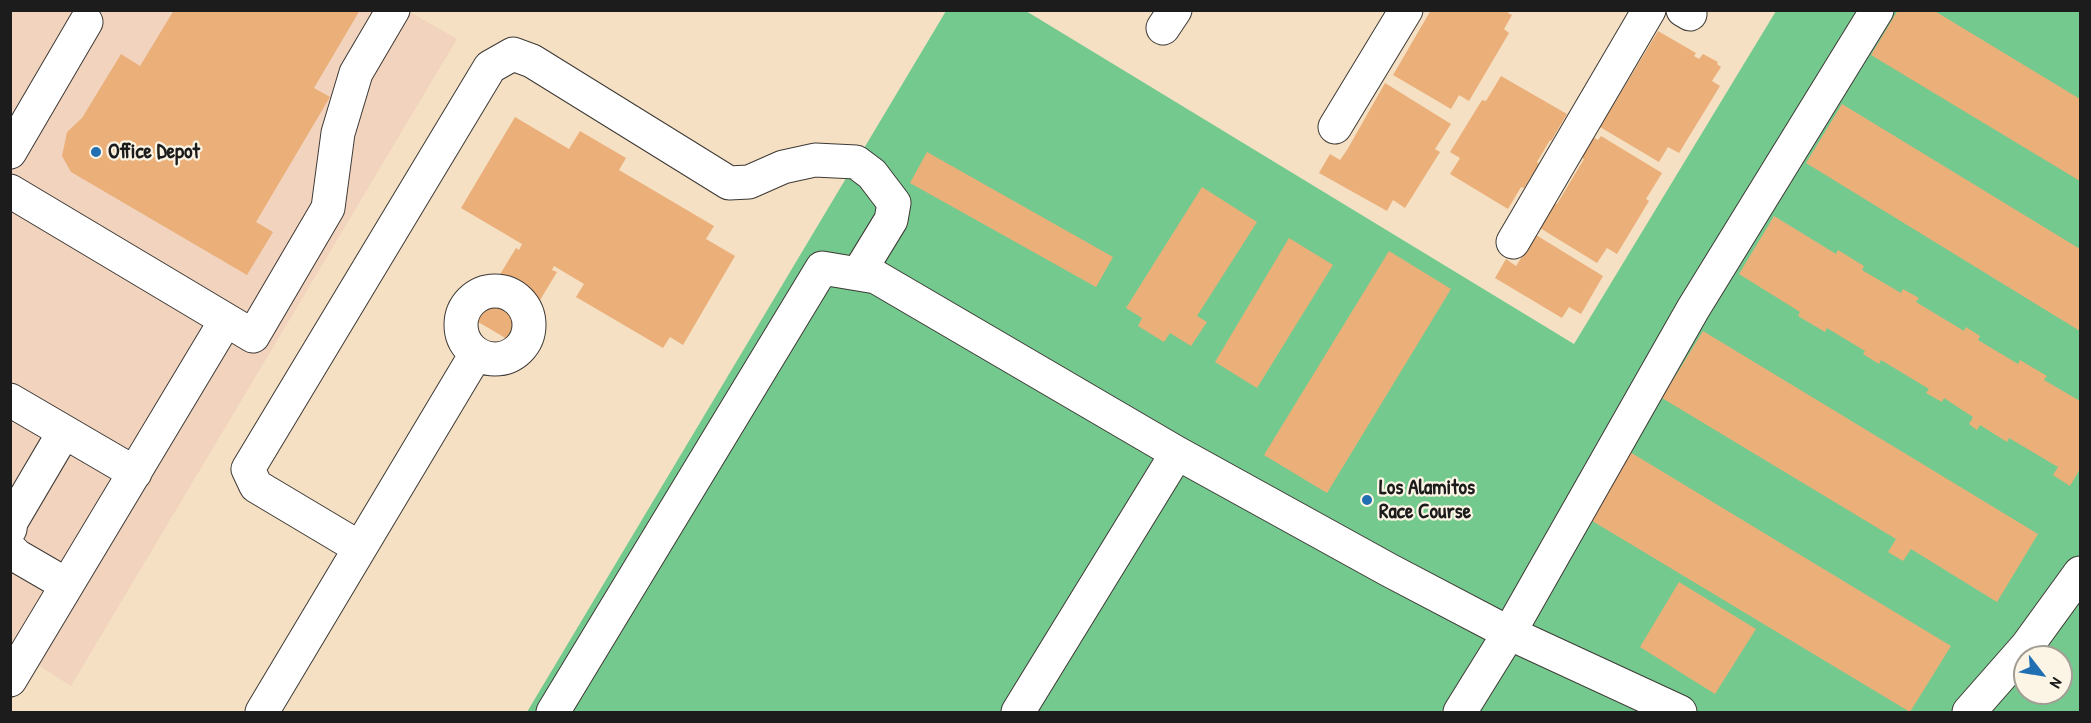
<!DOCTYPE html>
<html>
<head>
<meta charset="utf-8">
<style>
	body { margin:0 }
	#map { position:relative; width:2091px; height:723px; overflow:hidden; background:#f5e0c3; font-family:"Patrick Hand",sans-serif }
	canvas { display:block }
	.frame { position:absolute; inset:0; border:12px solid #1c1c1c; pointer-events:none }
	.north { position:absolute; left:2013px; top:645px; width:60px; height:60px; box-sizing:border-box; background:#fcf5e5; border:2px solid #a29e95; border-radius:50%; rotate:121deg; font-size:16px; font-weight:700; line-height:24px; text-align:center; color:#1c1c1c }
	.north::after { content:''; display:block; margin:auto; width:21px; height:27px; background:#1f6fb2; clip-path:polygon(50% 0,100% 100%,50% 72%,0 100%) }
</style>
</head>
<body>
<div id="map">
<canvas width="2091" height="723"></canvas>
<div class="frame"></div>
<div class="north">N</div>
</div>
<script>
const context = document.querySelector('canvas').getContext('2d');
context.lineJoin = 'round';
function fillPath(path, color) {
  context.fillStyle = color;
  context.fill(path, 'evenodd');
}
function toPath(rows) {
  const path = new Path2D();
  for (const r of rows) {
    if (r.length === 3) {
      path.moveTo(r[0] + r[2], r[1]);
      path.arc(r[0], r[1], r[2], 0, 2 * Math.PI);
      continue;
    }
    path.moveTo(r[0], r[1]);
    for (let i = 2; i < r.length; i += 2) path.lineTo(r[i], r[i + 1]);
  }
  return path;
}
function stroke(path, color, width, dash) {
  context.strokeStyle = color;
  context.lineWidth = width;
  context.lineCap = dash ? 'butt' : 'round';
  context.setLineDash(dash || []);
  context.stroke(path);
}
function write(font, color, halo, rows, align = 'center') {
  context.font = font + ' "Patrick Hand",sans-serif';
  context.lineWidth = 4.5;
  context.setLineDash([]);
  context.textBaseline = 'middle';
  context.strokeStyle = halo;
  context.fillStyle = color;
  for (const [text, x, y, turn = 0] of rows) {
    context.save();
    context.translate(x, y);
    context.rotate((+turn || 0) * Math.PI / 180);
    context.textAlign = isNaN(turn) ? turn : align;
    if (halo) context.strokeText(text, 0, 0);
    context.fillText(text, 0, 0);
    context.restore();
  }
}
fillPath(toPath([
	[10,11,411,11,410,12,457,39,71,686,11,648]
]), '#f2d4be');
fillPath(toPath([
	[946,11,1026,11,1574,344,1776,11,2080,11,2080,712,527,712],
	[2025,657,2061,657,2061,693,2025,693]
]), '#74ca8e');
fillPath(toPath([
	[174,10,360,10,314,88,330,97,256,222,273,232,247,275,71,172,62,156,67,132,82,118,121,54,140,66],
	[1431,10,1509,10,1508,13,1512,15,1504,29,1509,33,1469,101,1459,95,1451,109,1393,75],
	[1898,10,1933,10,2080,99,2080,181,1871,55],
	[1658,31,1696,53,1694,56,1699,59,1703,54,1718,62,1717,64,1721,67,1712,81,1720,86,1679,153,1668,147,1659,162,1600,127],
	[1501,76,1567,114,1551,141,1550,140,1537,162,1539,164,1524,188,1521,187,1508,209,1450,174,1460,158,1450,152,1482,100,1486,101],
	[1385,83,1451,124,1435,149,1440,152,1405,208,1393,200,1387,211,1319,173,1330,154,1340,160,1347,150],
	[1842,104,2080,249,2080,331,1806,163],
	[515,117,569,149,580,131,626,158,619,170,714,226,706,239,735,256,683,345,670,337,663,348,576,297,584,284,554,266,552,270,557,272,514,343,473,319,516,248,519,250,522,244,461,208],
	[1601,136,1662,173,1646,199,1649,201,1617,254,1607,248,1597,263,1540,228,1555,203,1557,204,1584,159,1580,156,1592,137,1598,140],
	[927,152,1113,257,1096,287,910,183],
	[1202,187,1257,222,1197,316,1207,322,1191,346,1170,333,1164,342,1138,326,1142,318,1126,308],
	[1774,216,1836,254,1838,250,1864,266,1862,270,1901,293,1903,289,1919,298,1916,302,1964,331,1966,327,1980,336,1978,340,2018,364,2020,360,2047,376,2044,380,2080,401,2080,469,2070,486,2053,475,2058,467,2009,438,2007,442,1980,425,1977,430,1969,424,1973,417,1944,398,1942,402,1926,393,1929,389,1881,360,1879,364,1863,354,1865,351,1827,328,1825,332,1798,316,1800,312,1739,274],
	[1536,235,1603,276,1581,314,1569,307,1562,318,1495,278,1506,259,1516,266],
	[1289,238,1333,265,1257,388,1215,362],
	[1389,251,1451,289,1327,493,1264,455],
	[1703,331,2038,534,1997,602,1911,549,1903,561,1888,552,1896,539,1662,398],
	[1630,452,1951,646,1910,712,1589,519],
	[1679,582,1756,629,1715,694,1640,647]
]), '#ebaf7a');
const minor = toPath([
	[1683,10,1690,14],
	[1163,28,1175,10],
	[1335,127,1406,10],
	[10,152,86,22],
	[10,191,253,336,328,208,338,133,356,73,393,10],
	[1513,242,1649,10],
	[495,325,34],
	[10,400,135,473],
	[10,529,11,522,64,432],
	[360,548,256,486,248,469,490,67,513,54,532,61,729,183,749,182,783,167,815,160,856,162,872,174,894,203,891,220,858,274],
	[10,549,17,556,67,585],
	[10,680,226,320],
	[262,712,476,354],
	[553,712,822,268,876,277,1177,453,1389,570,1509,633,1680,712],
	[1018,712,1177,453],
	[1460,712,1509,633,1693,309,1877,10],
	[1969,712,2027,646,2080,573]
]);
stroke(minor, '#3d3935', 35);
stroke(minor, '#fff', 33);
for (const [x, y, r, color] of [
	[96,152,6,"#1f6fb2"],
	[1367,500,6,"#1f6fb2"]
]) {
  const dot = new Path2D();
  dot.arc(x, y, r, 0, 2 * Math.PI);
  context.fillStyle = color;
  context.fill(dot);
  stroke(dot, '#fcf5e5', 2);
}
write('bold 21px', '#1c1c1c', '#fcf5e5', [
	["Office Depot",108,152],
	["Los Alamitos",1379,488],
	["Race Course",1379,512]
], 'left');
</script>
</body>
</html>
